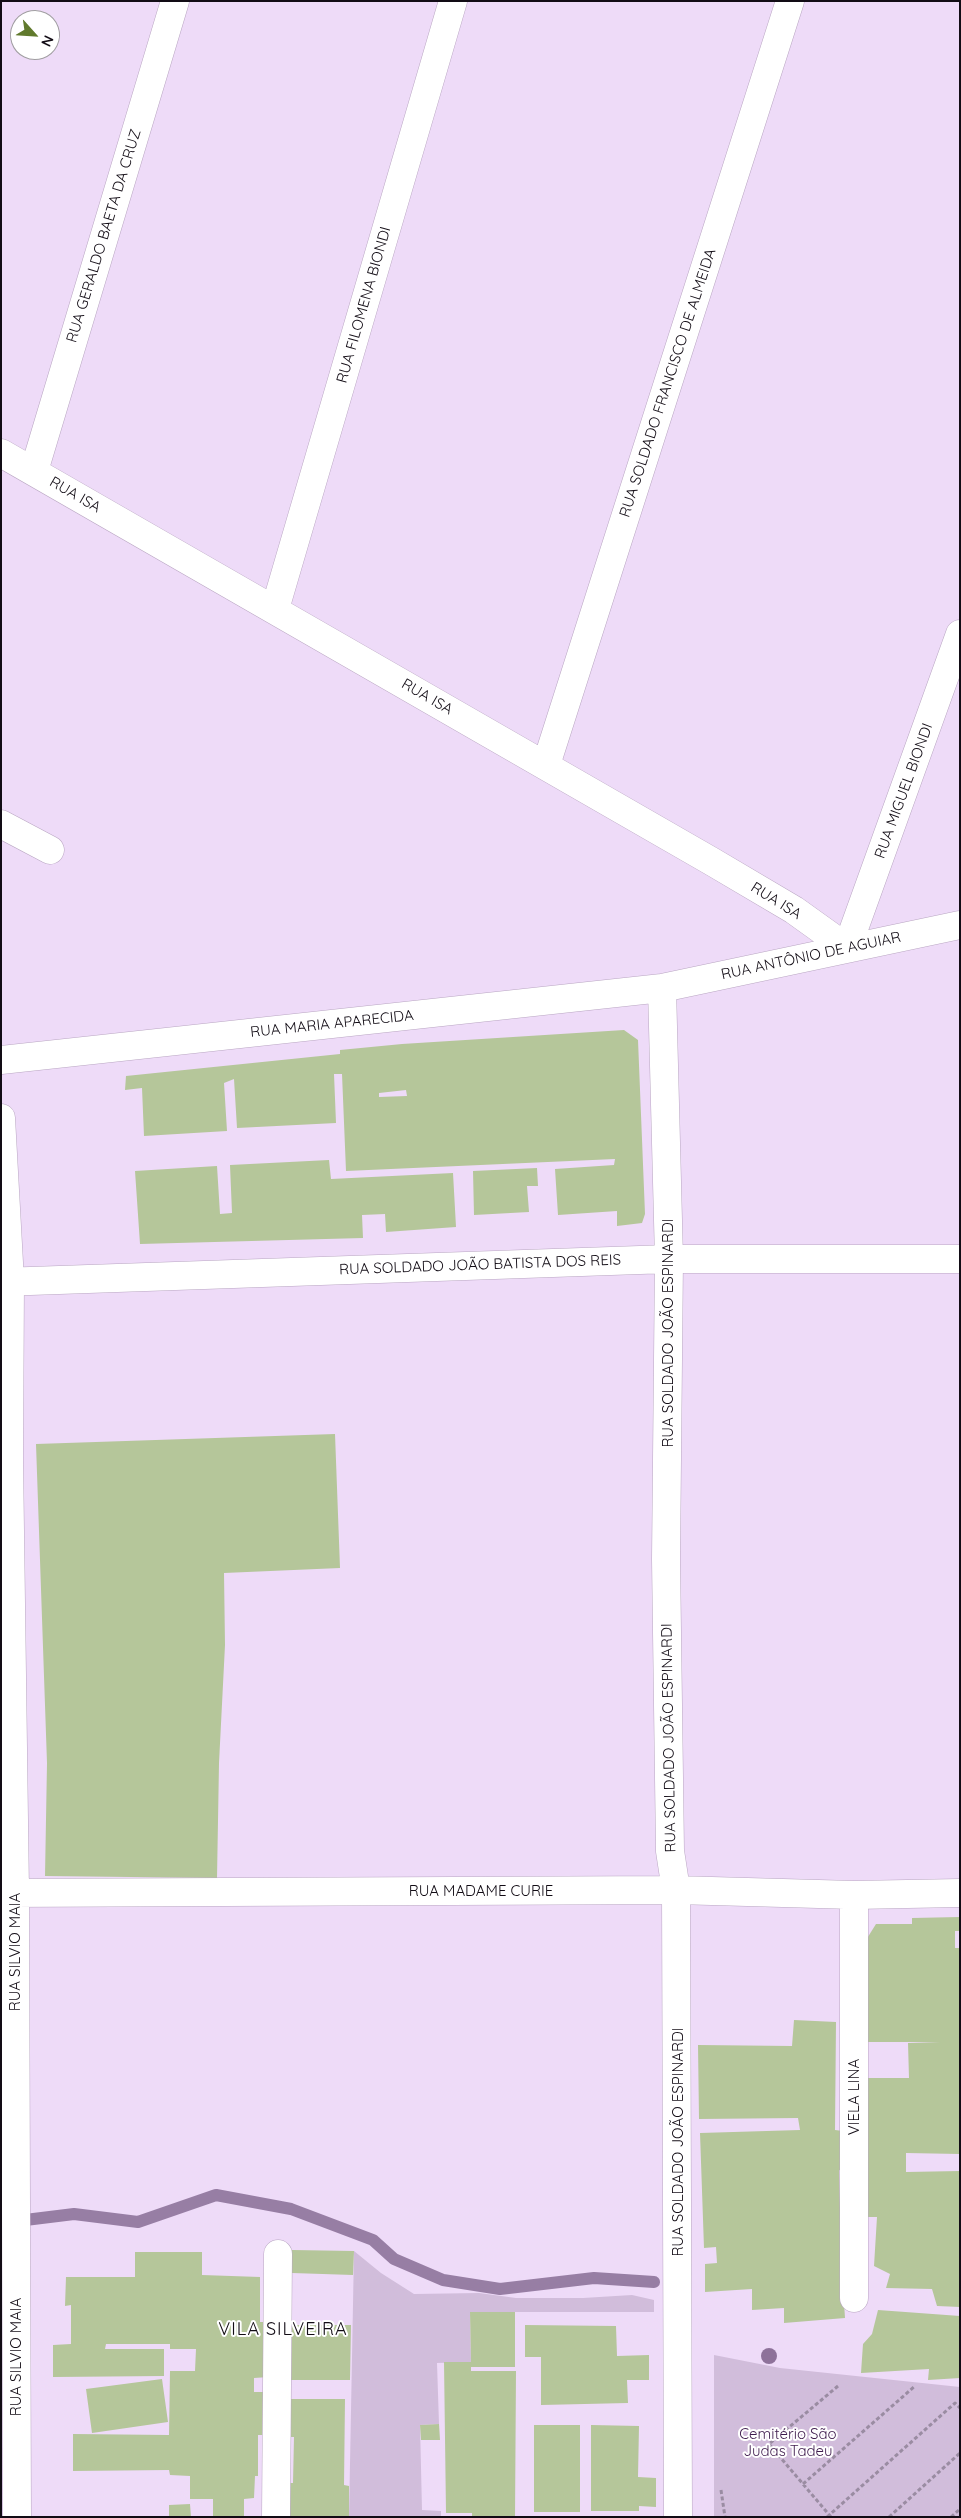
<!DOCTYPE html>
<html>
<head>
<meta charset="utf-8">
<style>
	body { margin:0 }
	#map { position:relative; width:961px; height:2518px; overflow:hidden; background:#eedbf8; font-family:Quicksand,sans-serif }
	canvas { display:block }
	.frame { position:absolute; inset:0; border:2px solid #120c15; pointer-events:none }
	.north { position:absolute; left:10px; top:10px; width:50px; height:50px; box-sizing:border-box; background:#fff; border:1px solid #a09ea1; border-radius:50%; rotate:116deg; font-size:14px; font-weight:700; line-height:20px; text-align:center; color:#120c15 }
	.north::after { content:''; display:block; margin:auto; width:18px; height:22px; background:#617a2d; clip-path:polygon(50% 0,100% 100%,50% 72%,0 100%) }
</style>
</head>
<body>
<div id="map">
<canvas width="961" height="2518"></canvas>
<div class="frame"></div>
<div class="north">N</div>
</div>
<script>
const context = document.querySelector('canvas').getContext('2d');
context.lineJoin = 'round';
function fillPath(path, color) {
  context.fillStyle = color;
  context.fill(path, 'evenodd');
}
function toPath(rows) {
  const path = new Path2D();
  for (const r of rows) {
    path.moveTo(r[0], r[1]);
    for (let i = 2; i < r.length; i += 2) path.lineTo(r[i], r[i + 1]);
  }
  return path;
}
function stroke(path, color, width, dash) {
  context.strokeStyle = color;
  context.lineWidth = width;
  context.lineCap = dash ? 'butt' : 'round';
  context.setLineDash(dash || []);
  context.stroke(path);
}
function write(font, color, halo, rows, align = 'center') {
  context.font = font + ' Quicksand,sans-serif';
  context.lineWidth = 4;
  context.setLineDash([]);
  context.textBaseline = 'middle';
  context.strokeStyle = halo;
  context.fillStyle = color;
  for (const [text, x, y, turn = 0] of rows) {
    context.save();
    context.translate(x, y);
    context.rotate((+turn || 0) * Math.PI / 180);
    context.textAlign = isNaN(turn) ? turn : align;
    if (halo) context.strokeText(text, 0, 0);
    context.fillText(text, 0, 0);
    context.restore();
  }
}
fillPath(toPath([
	[354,2251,381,2273,414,2294,479,2293,516,2298,583,2298,632,2295,654,2300,654,2312,470,2312,471,2362,437,2363,439,2424,420,2425,422,2510,441,2511,441,2517,349,2517],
	[714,2355,780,2368,960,2387,960,2517,714,2517]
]), '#d1bddb');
stroke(toPath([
	[1,2223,74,2214,138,2222,216,2195,291,2209,373,2240,394,2259,443,2280,500,2289,594,2278,654,2282]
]), '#977ea4', 12);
fillPath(toPath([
	[624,1030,638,1040,645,1214,642,1223,617,1226,617,1211,558,1215,555,1169,614,1165,615,1159,346,1171,342,1074,334,1074,336,1123,237,1128,234,1079,224,1083,227,1131,144,1136,142,1088,125,1090,126,1076,340,1054,340,1050,402,1044],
	[406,1090,407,1096,379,1097,379,1093],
	[329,1160,331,1179,453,1173,456,1227,386,1232,385,1214,362,1215,363,1238,140,1244,135,1171,217,1166,220,1214,232,1213,230,1165],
	[537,1168,538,1186,527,1186,529,1212,474,1215,473,1171],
	[335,1434,340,1568,224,1573,225,1645,219,1763,217,1878,45,1876,47,1763,36,1444],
	[960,1917,960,1931,955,1931,955,1948,960,1948,960,2154,906,2153,906,2172,960,2171,960,2307,937,2306,932,2289,886,2288,890,2274,874,2266,877,2217,867,2217,868,2078,909,2078,908,2043,940,2042,865,2042,866,1940,876,1924,912,1924,912,1918],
	[794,2020,836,2022,835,2130,843,2131,842,2171,839,2170,840,2208,843,2207,841,2257,845,2318,784,2323,784,2308,752,2310,752,2289,705,2292,705,2264,717,2263,716,2247,704,2248,700,2133,800,2130,798,2118,699,2119,698,2045,792,2046],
	[292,2250,354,2251,353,2275,292,2273],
	[135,2252,202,2252,202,2275,260,2277,260,2322,269,2322,269,2377,254,2378,254,2392,269,2392,268,2435,258,2435,258,2476,255,2476,254,2498,244,2499,244,2517,213,2517,213,2499,190,2499,190,2476,170,2475,169,2470,73,2471,73,2434,169,2435,170,2371,195,2371,196,2349,170,2349,170,2344,106,2344,105,2349,164,2349,164,2376,53,2377,53,2345,71,2344,71,2305,65,2306,66,2277,135,2277],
	[878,2310,960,2316,960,2378,928,2380,929,2369,861,2373,863,2344,872,2334],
	[470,2312,515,2312,515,2367,471,2367,471,2371,516,2371,515,2517,472,2517,472,2513,446,2513,444,2362,471,2362],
	[290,2325,351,2325,350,2380,289,2380],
	[525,2325,616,2326,617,2356,649,2355,649,2380,627,2380,628,2403,541,2405,541,2357,525,2357],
	[162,2379,168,2422,92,2433,86,2389],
	[289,2399,345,2399,344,2485,349,2486,349,2517,287,2517,288,2483,293,2483,294,2437,289,2437],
	[439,2424,440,2440,421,2440,420,2425],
	[534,2425,580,2425,580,2512,534,2512],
	[591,2425,639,2426,638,2477,656,2478,656,2507,639,2506,639,2511,591,2511],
	[190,2504,191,2517,169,2517,169,2505]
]), '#b5c69a');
const minor = toPath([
	[1,453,711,861,794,910,847,948,960,634],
	[34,471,175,1],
	[275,609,453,1],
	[546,765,790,1],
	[1,824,50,850],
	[662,988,669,1259,666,1559,670,1851,676,1890,678,2517],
	[1,1060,662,988,960,925],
	[1,1118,10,1281,9,1459,15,1893,17,2517],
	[1,1282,669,1259,960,1259],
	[1,1893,676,1890,854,1895,960,1893],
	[854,2298,854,1895],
	[276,2517,278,2254]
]);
stroke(minor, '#b9a6c2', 29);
stroke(toPath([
	[803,2484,915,2386],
	[721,2490,725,2517],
	[827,2517,955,2403,960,2408],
	[831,2517,769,2444,838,2386],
	[889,2517,960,2453],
	[951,2517,960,2509]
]), '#9a8ca2', 3, [4, 2.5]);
stroke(minor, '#fff', 28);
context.fillStyle = '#8e729a';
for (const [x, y] of [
	[769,2356]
]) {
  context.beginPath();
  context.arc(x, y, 8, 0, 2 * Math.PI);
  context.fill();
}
write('15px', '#120c15', '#fff', [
	["RUA GERALDO BAETA DA CRUZ",104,236,-73],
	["RUA FILOMENA BIONDI",364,305,-74],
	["RUA SOLDADO FRANCISCO DE ALMEIDA",668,383,-72],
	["RUA ISA",75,495,30],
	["RUA ISA",427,697,30],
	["RUA MIGUEL BIONDI",904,791,-70],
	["RUA ISA",776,901,32],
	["RUA ANTÔNIO DE AGUIAR",811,956,-12],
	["RUA MARIA APARECIDA",332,1024,-6],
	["RUA SOLDADO JOÃO BATISTA DOS REIS",480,1265,-2],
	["RUA SOLDADO JOÃO ESPINARDI",668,1333,-90],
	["RUA SOLDADO JOÃO ESPINARDI",669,1738,-91],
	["RUA MADAME CURIE",481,1891],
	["RUA SILVIO MAIA",15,1952,-90],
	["VIELA LINA",854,2097,-90],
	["RUA SOLDADO JOÃO ESPINARDI",678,2142,-90],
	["RUA SILVIO MAIA",16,2357,-90]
]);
write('15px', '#3f1c4e', '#fff', [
	["Cemitério São",788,2434],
	["Judas Tadeu",788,2451]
]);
context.letterSpacing = '1px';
write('18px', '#120c15', '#fff', [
	["VILA SILVEIRA",283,2330]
]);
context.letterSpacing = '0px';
</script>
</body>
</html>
